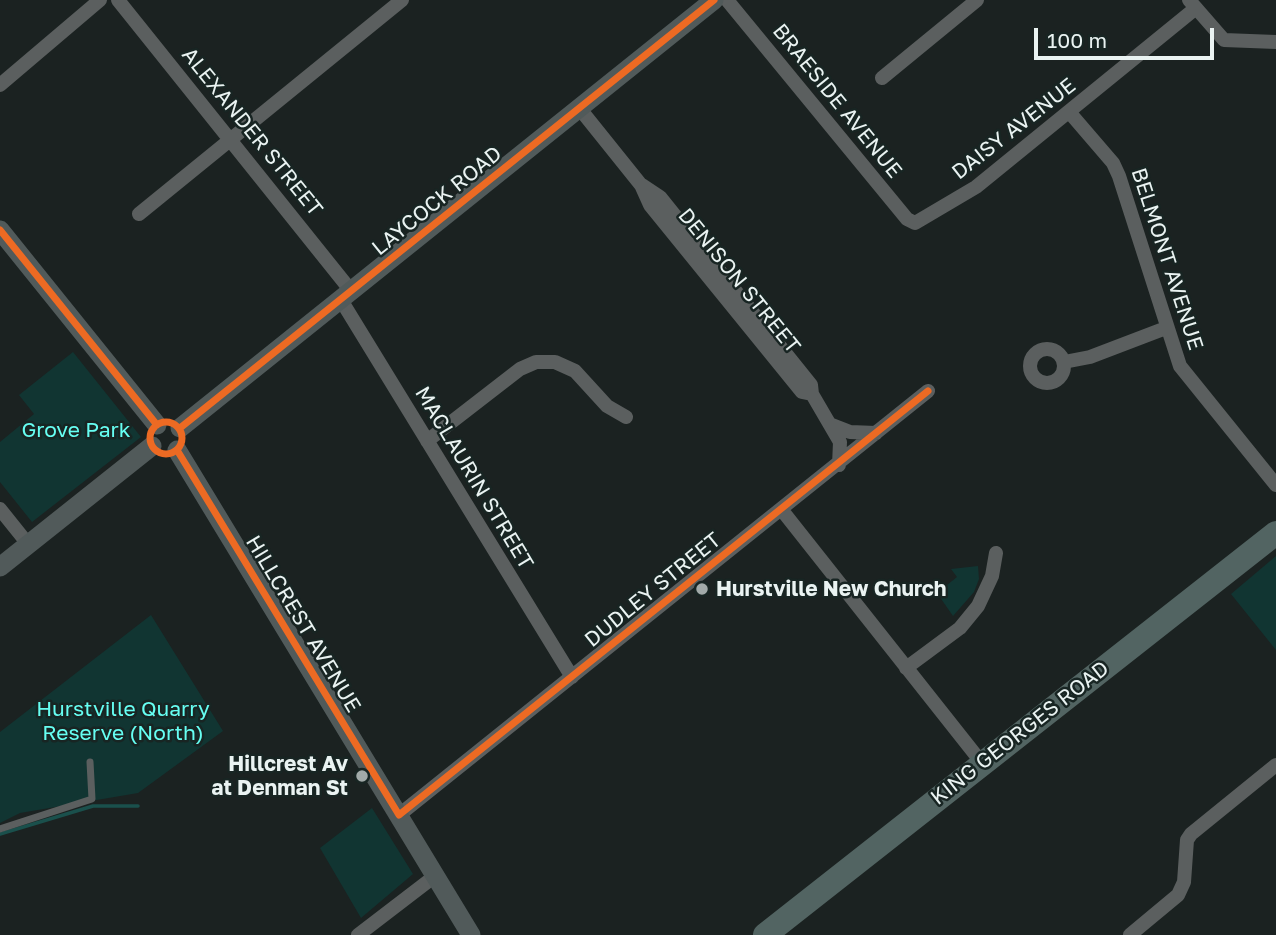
<!DOCTYPE html>
<html>
<head>
<meta charset="utf-8">
<style>
	body { margin:0 }
	#map { position:relative; width:1276px; height:935px; overflow:hidden; background:#1b2221; font-family:"Golos Text",sans-serif }
	canvas { display:block }
	.scale { position:absolute; left:1034px; top:28px; width:180px; height:32px; box-sizing:border-box; border:4px solid #eaf3f2; border-top:0; padding-left:9px; font-size:21px; line-height:24px; white-space:nowrap; color:#eaf3f2; -webkit-text-stroke:5px #182523; paint-order:stroke }
</style>
</head>
<body>
<div id="map">
<canvas width="1276" height="935"></canvas>
<div class="scale">100 m</div>
</div>
<script>
const context = document.querySelector('canvas').getContext('2d');
context.lineJoin = 'round';
function fillPath(path, color) {
  context.fillStyle = color;
  context.fill(path, 'evenodd');
}
function toPath(rows) {
  const path = new Path2D();
  for (const r of rows) {
    if (r.length === 3) {
      path.moveTo(r[0] + r[2], r[1]);
      path.arc(r[0], r[1], r[2], 0, 2 * Math.PI);
      continue;
    }
    path.moveTo(r[0], r[1]);
    for (let i = 2; i < r.length; i += 2) path.lineTo(r[i], r[i + 1]);
  }
  return path;
}
function stroke(path, color, width, dash) {
  context.strokeStyle = color;
  context.lineWidth = width;
  context.lineCap = dash ? 'butt' : 'round';
  context.setLineDash(dash || []);
  context.stroke(path);
}
function write(font, color, halo, rows, align = 'center') {
  context.font = font + ' "Golos Text",sans-serif';
  context.lineWidth = 5;
  context.setLineDash([]);
  context.textBaseline = 'middle';
  context.strokeStyle = halo;
  context.fillStyle = color;
  for (const [text, x, y, turn = 0] of rows) {
    context.save();
    context.translate(x, y);
    context.rotate((+turn || 0) * Math.PI / 180);
    context.textAlign = isNaN(turn) ? turn : align;
    if (halo) context.strokeText(text, 0, 0);
    context.fillText(text, 0, 0);
    context.restore();
  }
}
fillPath(toPath([
	[73,352,141,437,32,522,0,482,0,442,34,414,19,395],
	[1276,556,1276,650,1231,594],
	[978,566,979,579,974,592,953,616,937,593,957,577,951,569],
	[151,615,223,731,138,793,20,813,0,823,0,732],
	[372,808,413,874,361,918,320,848]
]), '#113532');
stroke(toPath([
	[0,834,93,806,138,806]
]), '#1a504c', 3.5);
stroke(toPath([
	[0,829,92,799,90,762]
]), '#5b5f5f', 7);
stroke(toPath([
	[118,0,352,292],
	[727,0,907,219,915,223,976,187,1196,8],
	[1189,0,1224,40,1276,42],
	[882,78,977,0],
	[0,85,100,0],
	[580,109,641,185,650,205,802,392,812,394],
	[1070,113,1113,163,1119,176,1180,366,1276,485],
	[642,185,660,197,811,385,812,394,840,442,839,465],
	[139,214,402,0],
	[341,300,572,677],
	[1047,366,17],
	[1064,362,1090,357,1166,328],
	[832,425,850,432,876,433],
	[427,441,520,369,536,362,555,362,575,371,607,406,626,417],
	[0,509,28,544],
	[781,509,982,763],
	[906,668,960,628,978,606,992,576,996,553],
	[399,815,928,391],
	[358,935,435,876],
	[1130,935,1178,895,1184,882,1187,840,1191,834,1276,765]
]), '#5b5f5f', 14);
stroke(toPath([
	[0,230,157,425],
	[180,428,714,0],
	[177,450,471,935],
	[0,567,152,446]
]), '#515a5a', 19);
stroke(toPath([
	[765,935,1276,533]
]), '#526462', 24);
stroke(toPath([
	[0,230,157,425],
	[166,438,16],
	[180,428,714,0],
	[177,450,399,815,928,391]
]), '#ed6a23', 7);
for (const [x, y, r, color] of [
	[702,589,7,"#a2aaa9"],
	[362,776,7,"#a2aaa9"]
]) {
  const dot = new Path2D();
  dot.arc(x, y, r, 0, 2 * Math.PI);
  context.fillStyle = color;
  context.fill(dot);
  stroke(dot, '#182523', 2.5);
}
write('21px', '#eaf3f2', '#182523', [
	["BRAESIDE AVENUE",837,101,51],
	["DAISY AVENUE",1014,129,-38],
	["ALEXANDER STREET",252,132,51],
	["LAYCOCK ROAD",437,201,-39],
	["BELMONT AVENUE",1167,259,72],
	["DENISON STREET",739,281,51],
	["MACLAURIN STREET",474,478,59],
	["DUDLEY STREET",653,590,-39],
	["HILLCREST AVENUE",303,624,59],
	["KING GEORGES ROAD",1020,733,-38]
]);
write('21px', '#66fef2', '#182523', [
	["Grove Park",76,430],
	["Hurstville Quarry",123,709],
	["Reserve (North)",123,733]
]);
write('bold 21px', '#eaf3f2', '#182523', [
	["Hurstville New Church",716,589],
	["Hillcrest Av",348,764,"right"],
	["at Denman St",348,788,"right"]
], 'left');
</script>
</body>
</html>
